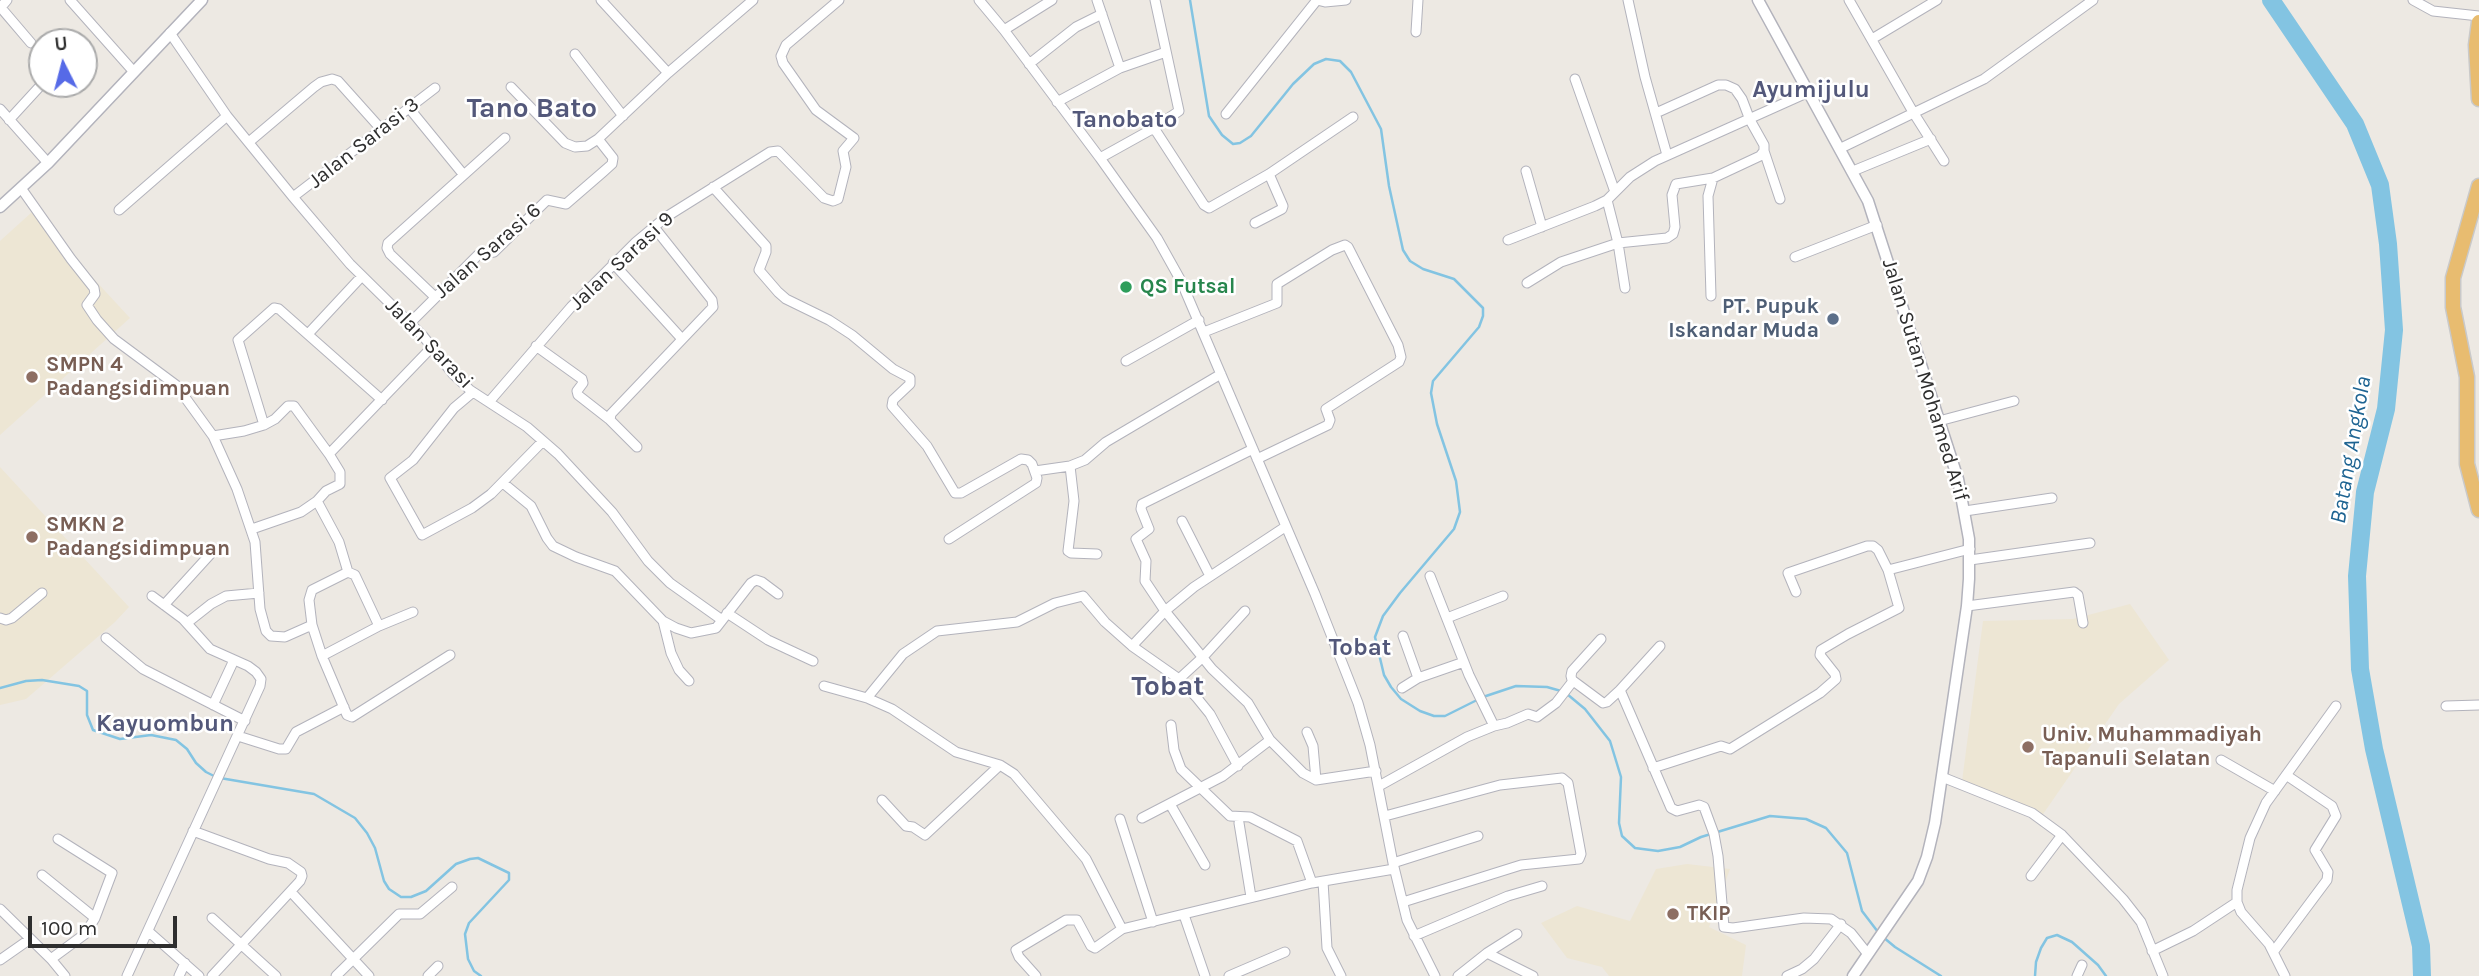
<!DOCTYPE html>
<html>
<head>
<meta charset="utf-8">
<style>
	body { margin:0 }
	#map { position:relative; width:2479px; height:976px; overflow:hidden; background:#ede9e3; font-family:Karla,sans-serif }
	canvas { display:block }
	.north { position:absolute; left:28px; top:28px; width:70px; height:70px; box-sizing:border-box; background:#fff; border:2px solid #ababab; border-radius:50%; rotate:354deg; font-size:19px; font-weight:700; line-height:28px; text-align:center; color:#2e2e2e }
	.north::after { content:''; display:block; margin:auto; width:24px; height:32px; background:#566ae7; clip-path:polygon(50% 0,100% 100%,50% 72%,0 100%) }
	.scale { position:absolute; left:28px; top:916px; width:149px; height:32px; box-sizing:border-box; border:4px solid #2e2e2e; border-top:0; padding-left:9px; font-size:21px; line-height:24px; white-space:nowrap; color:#2e2e2e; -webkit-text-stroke:5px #fff; paint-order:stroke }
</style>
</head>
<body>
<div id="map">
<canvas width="2479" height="976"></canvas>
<div class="north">U</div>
<div class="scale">100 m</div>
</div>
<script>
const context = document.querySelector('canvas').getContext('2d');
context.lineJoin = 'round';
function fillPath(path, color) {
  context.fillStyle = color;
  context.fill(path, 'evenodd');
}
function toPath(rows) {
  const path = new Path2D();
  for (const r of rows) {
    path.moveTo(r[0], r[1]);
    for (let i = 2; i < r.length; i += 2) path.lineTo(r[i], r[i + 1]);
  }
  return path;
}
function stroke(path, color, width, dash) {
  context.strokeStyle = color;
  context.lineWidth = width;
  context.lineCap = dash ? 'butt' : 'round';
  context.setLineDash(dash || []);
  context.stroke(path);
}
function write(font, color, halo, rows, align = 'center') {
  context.font = font + ' Karla,sans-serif';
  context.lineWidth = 5;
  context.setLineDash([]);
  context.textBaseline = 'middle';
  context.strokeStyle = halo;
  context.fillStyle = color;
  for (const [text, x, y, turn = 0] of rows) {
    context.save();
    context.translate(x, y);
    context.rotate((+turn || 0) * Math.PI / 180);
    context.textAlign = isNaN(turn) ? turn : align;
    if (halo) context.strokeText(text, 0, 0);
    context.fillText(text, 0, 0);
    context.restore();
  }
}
fillPath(toPath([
	[32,212,130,318,0,435,0,241],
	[0,467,129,607,115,622,26,699,0,705],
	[2130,604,2169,660,2119,704,2039,820,1961,789,1983,621,2073,619],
	[1687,864,1730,869,1709,927,1746,945,1742,976,1609,976,1602,967,1567,958,1541,923,1577,906,1630,921,1656,869]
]), '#ede6d4');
stroke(toPath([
	[1190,0,1209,116,1222,135,1233,144,1240,143,1251,136,1293,84,1314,64,1326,59,1340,61,1351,72,1381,129,1389,186,1403,250,1410,261,1423,269,1454,279,1483,308,1483,316,1479,327,1433,381,1431,393,1437,424,1456,481,1460,512,1454,529,1400,593,1383,616,1375,637,1384,675,1391,687,1401,699,1420,711,1434,716,1445,716,1477,700],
	[0,688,26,681,42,680,79,686,87,691,87,715,93,730,120,739,151,735,176,740,187,749,196,763,206,772,214,776],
	[1567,694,1585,709,1610,741,1621,777,1619,823,1622,836,1635,848,1658,851,1680,847,1701,837,1770,816,1806,819,1826,828,1847,853,1862,911,1878,932],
	[1483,697,1516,686,1547,687,1561,691],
	[220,778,314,794,355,818,367,833,375,848,384,881,389,889,401,897,411,897,426,891,456,864,470,859,478,858,509,873,509,880,469,923,465,934,468,959,474,971,481,976],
	[1883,937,1895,947,1941,976],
	[2035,976,2036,962,2041,948,2047,938,2057,935,2072,942,2098,965,2106,976]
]), '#83c4e2', 2.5);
stroke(toPath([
	[2271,0,2355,124,2380,185,2388,244,2394,330,2386,409,2365,492,2357,576,2360,669,2374,749,2421,946,2422,976]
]), '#83c4e2', 18);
const minor = toPath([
	[7,0,2,6,2,9,31,43],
	[70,0,134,72],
	[601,0,668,73],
	[979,0,1004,30,1100,158,1157,238,1181,281,1315,594,1358,703,1370,745,1393,863,1407,920,1435,976],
	[1097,0,1120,68],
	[1317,0,1325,2,1346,0],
	[1628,0,1645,77,1667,155],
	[1849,0,1913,112,1944,161],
	[2413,0,2433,11,2479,16],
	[1004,30,1052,0],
	[1416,32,1418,0],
	[170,33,227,116,293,197,350,264,423,336,453,374,470,390,527,427,558,454,612,512,648,561,670,583,722,620],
	[1872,39,1937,0],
	[575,54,623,116],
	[1029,64,1076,27,1102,14],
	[1575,79,1615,192],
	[511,87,565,143,575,147,587,146,598,139,668,73,753,0],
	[1057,102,1120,68,1166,52],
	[409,108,463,174],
	[0,109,48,163],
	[1226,114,1317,0],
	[9,120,42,84],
	[1154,128,1204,205,1209,208,1269,174,1353,117],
	[249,142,314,87,321,82,332,79,338,81,381,129],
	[1841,148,1984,79,2093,0],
	[1764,151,1780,199],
	[1100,158,1154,128,1179,111,1155,0],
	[1526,171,1542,227],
	[1853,171,1931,139],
	[713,187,766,246,766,252,759,270,778,292,786,299,829,320,852,335,893,369,910,378,910,384,893,400,892,406,927,446,955,493,961,493,1021,459,1028,460,1032,464,1037,478,1036,483,949,539],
	[21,188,71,259,94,288,95,294,87,305,97,320,114,339,176,385,213,436,237,489,255,542,260,609,266,631,271,636,285,637,312,625,309,600,312,590,348,572,355,575,379,626,413,612],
	[293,197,435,88],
	[1607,200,1618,243,1625,288],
	[119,210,227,116],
	[1255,223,1282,209,1283,206,1269,174],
	[1508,240,1595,206,1607,200,1630,177,1655,161,1809,92],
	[1795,257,1877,225],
	[613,263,682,339],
	[1527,283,1561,262,1618,243,1667,238,1673,234,1675,227,1672,195,1676,184,1713,178,1760,156,1764,151,1764,145,1750,120,1742,99,1735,89,1726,85,1718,85,1656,113],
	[1711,296,1708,196,1713,178],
	[435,297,390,254,387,248,388,243,505,138],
	[410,323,478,255,494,252,547,200,566,204,603,172,612,164,613,158,598,139],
	[1204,332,1277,303,1277,284,1332,250,1345,245,1348,247,1398,345,1401,357,1399,362,1326,409,1330,420,1328,425,1257,459],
	[308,334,362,276],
	[536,346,582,379,583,383,577,391,578,395,610,420,637,447],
	[1126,361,1199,320],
	[473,392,454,408,413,460,390,478,422,535,472,508,491,494,543,441],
	[489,402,571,307,636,242,666,217,770,152,778,151,824,198,833,201,838,199,846,167,843,151,854,138,816,110,783,63,781,56,786,45,839,0],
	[610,420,611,414,713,307,712,300,654,227],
	[1939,421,2014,401],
	[264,425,275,419,288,406,294,406,329,454],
	[213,436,244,431,264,425,238,340,274,308,279,309,382,400],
	[1070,466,1074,501,1068,551,1071,553,1097,554],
	[1035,471,1070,466,1085,460,1106,442,1221,374],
	[503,483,531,506,547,538,553,546,576,557,615,571,663,621,676,628,691,633,716,628,751,583,756,580,762,582,778,594],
	[317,501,339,542,348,572],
	[1965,511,2052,498],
	[1182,521,1210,576],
	[1285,527,1194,587,1165,611,1212,669,1248,703,1270,740,1303,773,1316,780,1376,771],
	[252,529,301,512,317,501,326,491,340,484,340,472,329,454,432,347],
	[1970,560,2090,543],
	[1796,592,1788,573,1867,546,1873,546,1878,550,1888,570,1970,549],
	[164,605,215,549],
	[1967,606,2074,592,2078,595,2083,623],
	[727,613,768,640,813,661],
	[0,618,6,620,12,618,42,593],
	[1447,618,1503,596],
	[663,621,671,653,679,670,689,681],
	[187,623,211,604,226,596,259,593],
	[312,625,322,656,347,715,352,717,450,655],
	[1403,636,1418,678],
	[106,638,143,669,245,721],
	[1601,639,1572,671,1571,676,1572,680,1603,703,1607,702,1620,690,1660,646],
	[322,656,379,626],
	[1179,679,1203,657,1245,611],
	[824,686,867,698,892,709,956,752,1000,765,1014,774,1086,859,1122,929,1312,883,1394,869],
	[1402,688,1418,678,1464,662],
	[1620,690,1671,808,1677,811,1699,805,1704,807,1714,834,1718,856,1724,927,1733,928,1804,918,1831,919,1851,933,1867,953],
	[867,698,903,654,937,631,1017,622,1055,603,1083,596,1105,622,1132,646],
	[213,705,234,660],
	[2446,706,2479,705],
	[1171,725,1174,750,1181,769,1230,816,1250,817,1297,841,1312,883],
	[1494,726,1507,723,1528,714,1537,717,1556,703,1573,681],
	[1307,732,1313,746,1316,780],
	[238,736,279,749,286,749,296,732,344,707],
	[2221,760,2275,791],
	[1238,766,1210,714,1197,698,1179,679,1132,646,1165,611,1145,581,1146,561,1136,539,1149,529,1141,509,1142,504,1253,449],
	[1653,768,1721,746,1730,749,1820,693,1836,679,1835,674,1820,655,1821,650,1848,634,1899,608,1888,570],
	[1942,777,2032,813,2062,835,2123,899,2141,922,2163,976],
	[1379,786,1467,737,1494,726,1469,675,1430,576],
	[882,800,906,826,913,827,925,835,1000,765],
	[1170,804,1205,865],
	[1385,816,1500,785,1562,778,1568,783,1581,854,1579,859,1521,865,1403,902],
	[1142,818,1223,776,1270,740],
	[1120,819,1153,922],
	[1239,823,1251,897],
	[193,831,269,859,288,863,301,872,302,876,300,881,212,976],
	[1393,863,1478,836],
	[42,875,95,918],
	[2031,876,2062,835],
	[1323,881,1327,948,1341,976],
	[291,892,369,976],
	[0,909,51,959,65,976],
	[1184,915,1205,976],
	[212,918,276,976],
	[148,931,199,976],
	[1414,936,1508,896,1542,886],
	[2152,951,2193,931,2237,902],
	[2274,951,2327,880,2328,872,2315,850,2336,816,2332,806,2286,775],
	[1487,953,1533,976],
	[51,959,85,934,95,918,112,873,58,839],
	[0,960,30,939],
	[127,976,260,686,261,679,256,672,248,666,210,649,183,619,152,596],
	[179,976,185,963],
	[336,976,399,914,420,914,452,887],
	[428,976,438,966],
	[1036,976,1019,957,1016,950,1066,920,1077,920,1091,946,1095,948,1122,929],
	[1229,976,1285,952],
	[1458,976,1487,953,1517,934],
	[1787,976,1802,969,1814,959,1841,924],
	[2077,976,2082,965],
	[2285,976,2269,944,2241,912,2237,902,2237,890,2250,838,2266,803,2336,706]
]);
const tertiary = toPath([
	[1758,0,1868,201,1958,479,1969,539,1969,579,1967,606,1935,823,1927,857,1918,881,1853,976],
	[0,207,48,163,202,0]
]);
const trunk = toPath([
	[2479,22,2476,45,2479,99],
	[2479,186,2453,278,2453,307,2467,377,2467,464,2479,510]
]);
stroke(minor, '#b3b3bc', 11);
stroke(tertiary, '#b3b3bc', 13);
stroke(trunk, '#c9c9c9', 17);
stroke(minor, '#fff', 9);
stroke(tertiary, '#fff', 10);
stroke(trunk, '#e8bc70', 14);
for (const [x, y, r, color] of [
	[1126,287,7,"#2e9e5b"],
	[1833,319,7,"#5c6f8a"],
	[32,377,7,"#8d6e63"],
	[32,537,7,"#8d6e63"],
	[2028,747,7,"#8d6e63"],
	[1673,914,7,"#8d6e63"]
]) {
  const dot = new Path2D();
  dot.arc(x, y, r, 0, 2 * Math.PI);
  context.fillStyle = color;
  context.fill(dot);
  stroke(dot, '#fff', 2.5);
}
write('21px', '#2e2e2e', '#fff', [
	["Jalan Sarasi 3",364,143,-38],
	["Jalan Sarasi 6",488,251,-41],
	["Jalan Sarasi 9",622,261,-43],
	["Jalan Sarasi",429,344,46],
	["Jalan Sutan Mohamed Arif",1925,380,73]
]);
write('bold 21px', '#27864d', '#fff', [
	["QS Futsal",1140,287]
], 'left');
write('bold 21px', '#4e5e75', '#fff', [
	["PT. Pupuk",1819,307],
	["Iskandar Muda",1819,331]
], 'right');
write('bold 21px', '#785e54', '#fff', [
	["SMPN 4",46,365],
	["Padangsidimpuan",46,389],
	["SMKN 2",46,525],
	["Padangsidimpuan",46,549],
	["Univ. Muhammadiyah",2042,735],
	["Tapanuli Selatan",2042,759],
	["TKIP",1687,914]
], 'left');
write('italic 23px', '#1e6492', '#fff', [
	["Batang Angkola",2351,450,-80]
]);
write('bold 24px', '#53587a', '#fff', [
	["Ayumijulu",1811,90],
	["Tanobato",1125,120],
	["Tobat",1360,648],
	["Kayuombun",165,724]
]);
write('bold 28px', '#53587a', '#fff', [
	["Tano Bato",532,109],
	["Tobat",1168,687]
]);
</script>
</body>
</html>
